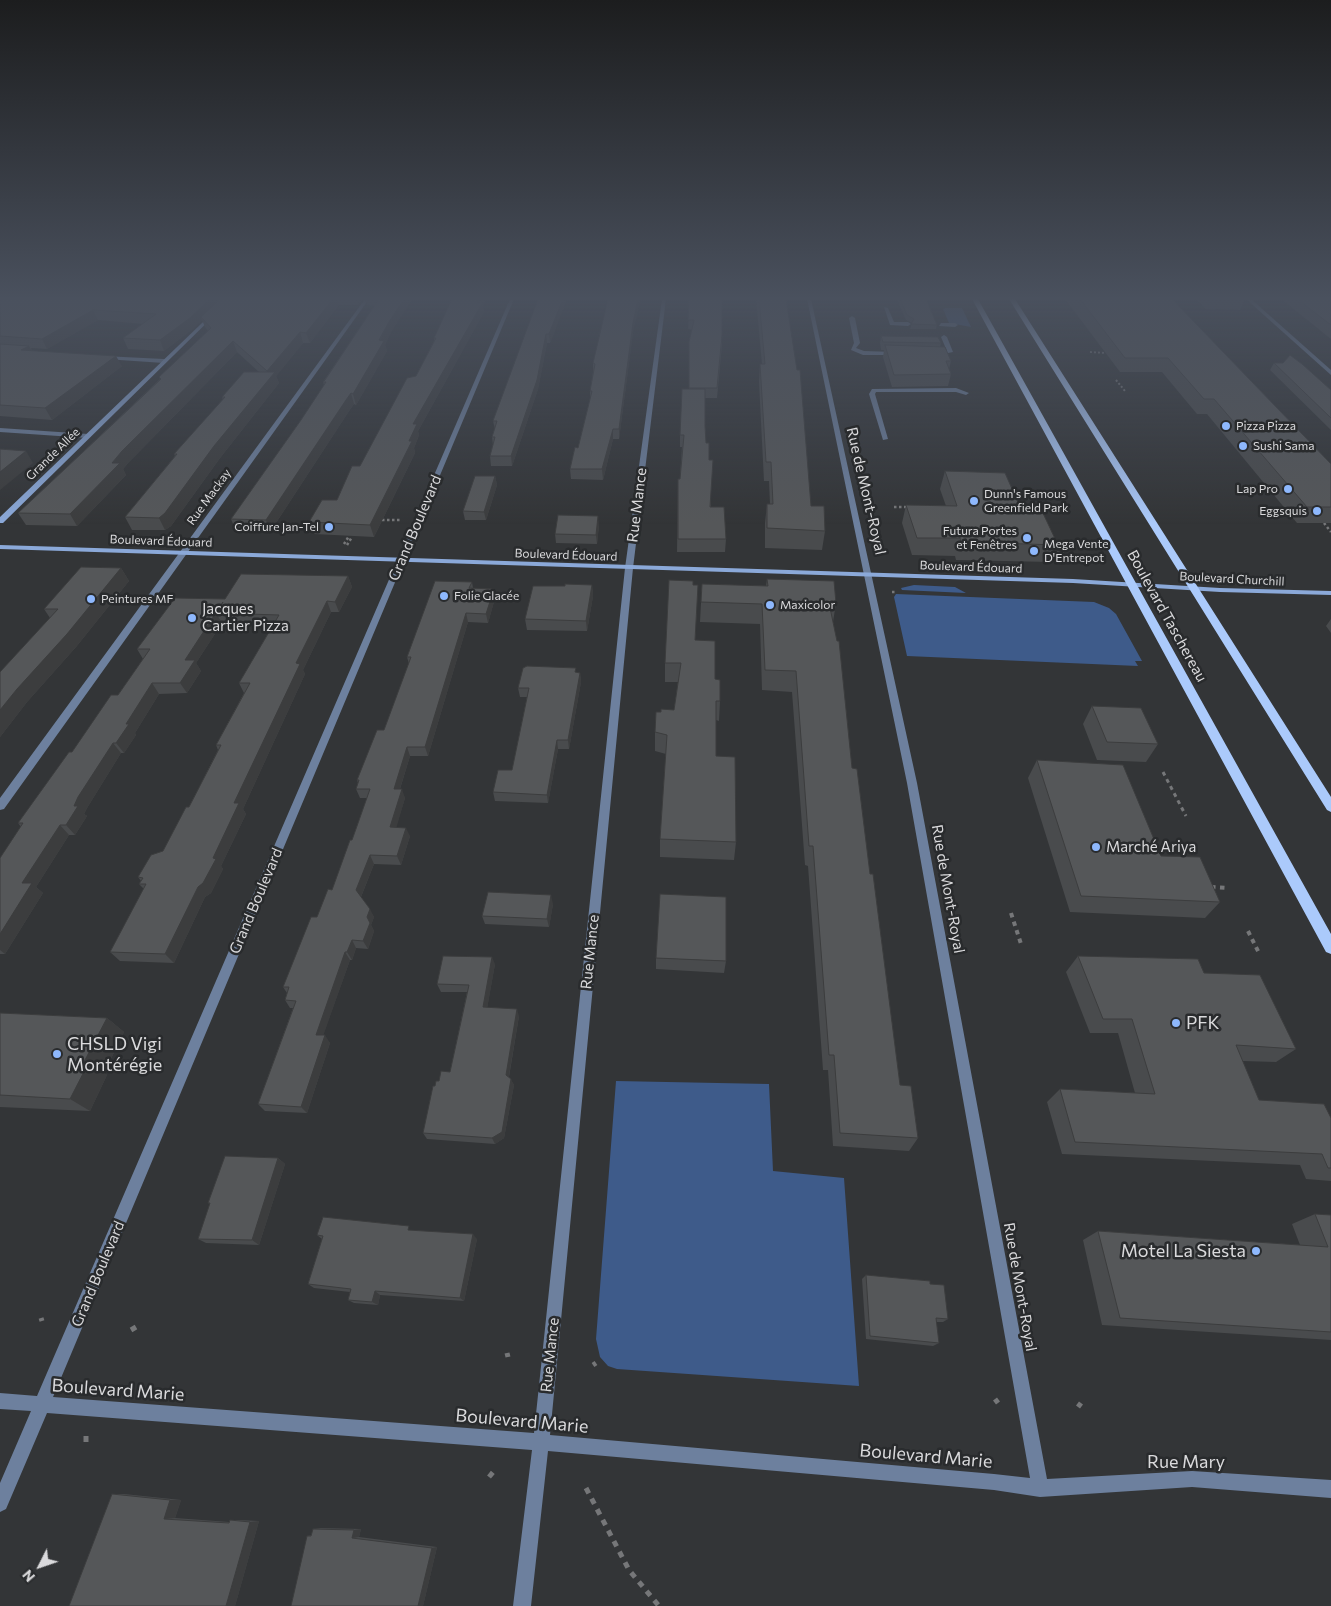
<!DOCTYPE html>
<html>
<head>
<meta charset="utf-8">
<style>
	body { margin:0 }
	#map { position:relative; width:1331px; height:1606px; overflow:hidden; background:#333537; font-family:Commissioner,sans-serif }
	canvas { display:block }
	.north { position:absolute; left:15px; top:1541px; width:50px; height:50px; -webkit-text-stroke:4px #292b2d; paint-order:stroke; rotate:229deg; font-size:14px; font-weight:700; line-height:20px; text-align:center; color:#dadadc }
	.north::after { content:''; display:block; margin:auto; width:18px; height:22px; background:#dadadc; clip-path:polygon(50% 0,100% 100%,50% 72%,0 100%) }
</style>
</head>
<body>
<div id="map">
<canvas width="1331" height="1606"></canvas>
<div class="north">N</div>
</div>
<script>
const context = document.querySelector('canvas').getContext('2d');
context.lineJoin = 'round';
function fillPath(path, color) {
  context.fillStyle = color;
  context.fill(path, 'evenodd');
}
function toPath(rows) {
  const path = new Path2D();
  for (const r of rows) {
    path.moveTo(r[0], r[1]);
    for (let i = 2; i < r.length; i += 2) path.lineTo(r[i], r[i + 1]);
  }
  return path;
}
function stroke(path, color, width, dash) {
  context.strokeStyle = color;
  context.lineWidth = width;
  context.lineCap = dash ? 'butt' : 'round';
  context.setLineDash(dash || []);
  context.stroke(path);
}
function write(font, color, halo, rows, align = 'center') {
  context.font = font + ' Commissioner,sans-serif';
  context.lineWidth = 5;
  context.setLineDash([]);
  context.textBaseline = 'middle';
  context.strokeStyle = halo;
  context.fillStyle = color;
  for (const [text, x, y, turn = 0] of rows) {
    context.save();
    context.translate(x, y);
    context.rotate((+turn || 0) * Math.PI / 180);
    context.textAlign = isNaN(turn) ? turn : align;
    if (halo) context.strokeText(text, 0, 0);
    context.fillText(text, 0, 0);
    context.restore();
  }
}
fillPath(toPath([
	[945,308,962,308,971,327,949,323,943,309],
	[914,585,955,587,966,593,902,590,901,588],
	[896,594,1094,602,1109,608,1116,614,1142,661,1135,661,1138,666,907,656,894,597],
	[616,1081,769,1084,773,1171,844,1178,859,1386,617,1369,608,1366,600,1357,596,1339]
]), '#3e5b8a');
stroke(toPath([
	[1090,352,1106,353],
	[1116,380,1125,391]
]), '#767779', 2, [2, 2]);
stroke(toPath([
	[894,507,908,507],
	[382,520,402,520],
	[1324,523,1331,532],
	[344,544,349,536],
	[347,545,352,537],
	[1052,552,1064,553],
	[892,592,895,592]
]), '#767779', 2.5, [2.5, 2.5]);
stroke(toPath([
	[1163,772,1186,816]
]), '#767779', 3, [4, 4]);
stroke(toPath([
	[1211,887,1228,888],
	[1011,913,1021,944],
	[1248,931,1259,953]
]), '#767779', 4, [4.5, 4.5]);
stroke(toPath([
	[41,1318,42,1321],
	[131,1330,136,1327],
	[507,1353,508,1357],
	[593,1365,596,1363],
	[995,1399,998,1403],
	[1078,1407,1081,1403],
	[86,1436,86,1442],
	[489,1477,494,1471],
	[586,1488,629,1570,659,1606]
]), '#767779', 5, [6, 6]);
fillPath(toPath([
	[884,307,888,308,894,322,908,322,911,324,908,326,890,325,884,307],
	[852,316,855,318,860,343,856,348,864,351,895,352,898,354,897,355,863,355,851,350,854,343,849,318,852,316],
	[941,323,955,323,958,325,955,327,939,326,941,323],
	[944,335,947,337,953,352,933,356,933,354,947,351,941,337,944,335],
	[956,388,969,393,966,395,956,392,876,392,875,394,888,439,883,440,869,394,872,389,956,388]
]), '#6d809e');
fillPath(toPath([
	[365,299,369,299,4,809,0,810,0,798,365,299],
	[510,299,514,299,53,1397,534,1433,625,568,662,299,666,299,633,568,550,1435,994,1474,1030,1478,907,783,807,299,811,299,917,783,1047,1479,1192,1471,1331,1480,1331,1498,1192,1487,1040,1497,994,1490,548,1451,531,1606,513,1606,532,1450,47,1413,6,1509,0,1512,0,1483,31,1411,0,1409,0,1393,37,1396,510,299],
	[1246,299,1251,299,1331,370,1331,375,1246,299],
	[103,356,164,359,167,361,164,363,105,359,102,357,103,356],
	[0,428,88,434,91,436,88,438,0,432,0,428]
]), '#6d809e');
fillPath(toPath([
	[227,299,231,299,3,523,0,523,0,517,227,299],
	[0,545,1073,579,1220,588,1331,591,1331,595,1220,592,1073,583,0,549,0,545]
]), '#8ba9d9');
fillPath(toPath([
	[972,299,978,299,1331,934,1331,954,1326,952,972,299],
	[1009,299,1015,299,1331,797,1331,812,1327,810,1009,299]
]), '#abcafb');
fillPath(toPath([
	[0,299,218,299,218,300,220,299,363,299,358,305,339,305,310,343,303,343,276,376,279,383,220,458,171,526,165,530,132,530,125,517,175,456,174,454,223,400,222,397,259,372,237,352,128,463,123,469,126,475,77,526,26,525,18,513,160,379,159,377,208,331,205,327,202,320,194,328,164,351,128,349,123,338,143,324,98,320,47,349,31,348,32,351,122,366,52,420,0,416],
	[365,299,412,299,391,332,385,345,387,351,356,405,354,404,349,411,270,532,236,531,231,519,301,420,324,385,323,382,374,306,367,305],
	[452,299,486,299,483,305,484,312,418,431,419,435,414,448,415,453,374,537,314,534,309,522,337,500,360,466,416,376,434,341,434,338],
	[567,299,550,343,547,343,538,389,512,466,491,466,490,456,493,445,492,437,495,429,493,421],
	[689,299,722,344,717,398,705,398,705,426,706,443,709,460,711,507,726,539,725,552,677,552,678,479,680,479,682,447,680,447,680,435,689,389,689,342,692,330,688,329],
	[756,299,786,299,811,506,825,531,822,550,765,548,765,523,767,504,770,504,769,481,764,481,759,382,760,364,762,364],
	[898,299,926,299,937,325,936,329,910,329,912,323,906,320,897,300],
	[1065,299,1172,299,1331,464,1331,523,1297,523,1207,414,1197,414,1162,372,1120,372],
	[1196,299,1245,299,1240,310,1206,309],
	[1281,299,1331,299,1331,339],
	[633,332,619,439,613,439,603,480,571,479,570,469,578,448,590,399,590,391,593,372,593,363],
	[881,336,941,343,940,347,951,361,949,369,951,374,948,386,892,387,883,357,884,350,881,350,880,343],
	[1274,363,1331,390,1331,430,1270,370],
	[945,471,1021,509,1058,545,1051,562,956,560,955,556,912,555,902,523,906,505,946,506,940,489],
	[495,476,497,485,486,520,465,520,463,511],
	[599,525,597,544,556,543,555,534],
	[121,568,129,581,76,647,27,702,0,737,0,672,50,618,44,609],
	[348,576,352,587,339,612,331,612,303,670,305,674,243,809,246,814,221,866,223,869,211,893,205,897,174,963,120,961,110,952,144,889,139,884,141,881,138,877,163,851,189,807,218,750,216,745,244,693,239,683,273,625,222,623,196,663,201,671,187,693,159,694,135,733,136,735,124,753,121,753,87,808,84,814,87,816,75,835,69,835,36,887,43,893,5,954,0,954,0,858,21,827,18,823,72,752,118,695,143,659,137,649,225,599],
	[767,579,836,603,833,622,852,768,870,874,900,1085,918,1138,909,1151,833,1146,828,1070,823,1070,808,866,805,865,792,692,762,690,760,624,700,622,702,584,766,586],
	[472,582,473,588,495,598,488,623,468,622,428,756,410,756,400,789,405,798,396,827,410,836,401,865,374,864,361,897,374,917,371,925,374,931,368,949,356,948,352,960,350,960,323,1035,330,1043,307,1113,265,1111,258,1104,293,1008,290,1008,285,1000,287,993,283,987,317,917,332,890,352,840,367,798,360,798,356,789,358,783,357,780,384,730,409,664,407,657],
	[592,585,593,596,587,631,527,630,525,619,565,586],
	[693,585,697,604,695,640,715,679,720,701,719,721,716,720,716,756,736,842,734,860,660,857,660,839,666,754,655,751,655,732,661,712,674,710,678,682,665,682,665,663],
	[1331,619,1331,633,1326,626],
	[576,672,580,673,581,682,569,749,558,749,548,803,495,801,493,792,512,770,527,697,520,697,518,688],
	[1092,706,1158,744,1146,762,1097,760,1083,724],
	[1037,760,1161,856,1220,902,1205,918,1070,912,1028,778],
	[553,904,549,927,485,924,482,916],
	[1078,956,1204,973,1296,1049,1276,1062,1242,1061,1259,1100,1331,1118,1331,1181,1306,1179,1300,1165,1062,1154,1047,1102,1060,1089,1135,1093,1118,1033,1090,1033,1066,972],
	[656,958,726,961,724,973,656,969],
	[495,964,487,1008,519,1016,509,1077,514,1085,504,1138,495,1144,427,1139,423,1133,435,1086,439,1081,450,1072,467,992,441,992,437,984],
	[0,1013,107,1018,124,1032,104,1073,107,1075,90,1111,0,1107],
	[278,1158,285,1164,259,1245,206,1243,198,1239,210,1204,208,1203],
	[1315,1214,1331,1215,1331,1340,1102,1325,1083,1240,1098,1231,1300,1245,1292,1224],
	[413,1230,477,1239,464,1301,380,1295,378,1305,354,1303,348,1300,350,1292,314,1288,308,1284,322,1239,317,1235],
	[866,1275,930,1284,948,1319,943,1322,936,1322,939,1343,933,1346,866,1339,862,1279],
	[112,1494,124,1494,181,1500,175,1518,229,1522,230,1520,239,1520,259,1521,235,1606,69,1606],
	[321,1528,361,1529,359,1537,437,1547,423,1606,307,1536,312,1535,313,1529]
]), '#494b4d');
fillPath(toPath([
	[210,299,218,299,220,304,201,317,202,320,194,328,164,351,160,340],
	[333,299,337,299,339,305,310,343,306,333],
	[356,299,363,299,358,305],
	[404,299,412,299,391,332,385,345,387,351,356,405,353,394,389,322],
	[479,299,486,299,483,305,484,312,418,431,419,435,414,448,415,453,374,537,370,525,409,441,413,424],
	[563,299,567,299,550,343,549,334],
	[638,299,641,299,633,332,619,439,619,429,633,323],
	[93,310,98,320,47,349,42,339],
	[300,332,303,343,276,376,279,383,220,458,171,526,165,530,159,518,267,371],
	[546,334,547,343,538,389,512,466,511,456],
	[233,341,237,352,128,463,123,469,126,475,77,526,70,514,122,451],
	[29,346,35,356,21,350],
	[116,356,122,366,52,420,45,408],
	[351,393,354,404,349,411,270,532,266,520,346,400],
	[613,429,613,439,603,480,602,469],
	[26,451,33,463,0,490,0,472],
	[495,476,497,485,486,520,484,512],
	[598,516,599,525,597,544,596,535],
	[121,568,129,581,76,647,27,702,0,737,0,710,17,689],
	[348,576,352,587,339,612,335,602],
	[592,585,593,596,587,631,586,621],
	[494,589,495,598,488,623,486,614],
	[327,601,331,612,303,670,305,674,243,809,246,814,221,866,223,869,211,893,205,897,174,963,165,954,198,887,213,858,234,803,296,663],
	[216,613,222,623,196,663,201,671,187,693,180,683,185,660],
	[466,613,468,622,428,756,425,747],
	[580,673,581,682,569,749,568,740],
	[152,683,159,694,135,733,136,735,124,753,116,743,126,724],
	[557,740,558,749,548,803,547,795],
	[113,743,121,753,87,808,84,814,87,816,75,835,66,825,78,797],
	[407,747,410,756,397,798,394,789],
	[402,789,405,798,394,836,390,827],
	[60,825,69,835,36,887,43,893,5,954,0,950,0,934,22,883],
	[406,828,410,836,401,865,397,856],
	[370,855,374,864,360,899,356,890],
	[551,895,553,904,549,927,547,919],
	[370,909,374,917,371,925,367,917],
	[370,923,374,931,368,949,363,941],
	[352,940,356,948,352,960,347,952],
	[345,952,350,960,321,1042,316,1035],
	[492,957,495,964,486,1015,483,1007],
	[517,1009,519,1016,508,1081,506,1075],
	[107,1018,124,1032,104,1073,107,1075,90,1111,70,1099,84,1062],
	[325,1035,330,1043,307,1113,301,1107],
	[511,1079,514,1085,504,1138,495,1144,492,1138],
	[278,1158,285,1164,259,1245,252,1240],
	[473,1234,477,1239,464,1301,460,1298],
	[375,1291,380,1295,378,1305,372,1302],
	[170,1500,181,1500,175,1518,164,1519],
	[259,1521,235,1606,226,1606,250,1522],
	[361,1529,359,1537,352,1538,354,1530],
	[437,1547,423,1606,418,1606,432,1548]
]), '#3c3d3e');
const building = toPath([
	[0,299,210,299,190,318,160,340,123,338,156,314,93,310,42,339,0,336,0,299],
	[220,299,333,299,306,333,300,332,267,371,233,341,122,451,112,463,120,463,70,514,18,513,161,379,159,377,211,328,201,317,220,299],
	[379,299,404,299,389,322,379,340,384,341,353,394,351,393,346,400,266,520,231,519,301,420,326,382,323,382,325,380,379,299],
	[452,299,479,299,477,302,483,302,413,424,417,424,409,441,412,441,370,525,309,522,322,500,337,500,352,466,360,466,407,378,416,376,436,338,434,338,452,299],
	[538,299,563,299,549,334,546,334,537,380,511,456,490,456,495,437,492,437,497,421,493,421,494,418,538,299],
	[608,299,638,299,633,323,619,429,613,429,602,469,570,469,575,447,578,448,592,391,590,391,595,364,593,363,608,299],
	[689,299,722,299,722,335,717,388,689,388,689,342,694,320,688,320,689,299],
	[759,299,786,299,797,370,800,370,811,506,824,506,825,531,767,528,767,504,773,504,771,462,766,462,760,364,765,364,759,299],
	[900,299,926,299,937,325,911,324,914,319,907,315,900,299],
	[1080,299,1172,299,1331,464,1331,507,1307,507,1214,399,1204,399,1168,358,1125,358,1080,299],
	[1297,299,1331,299,1331,325,1297,299],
	[881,336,938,337,941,343,883,342,881,336],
	[0,344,29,346,21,350,116,356,45,408,0,405,0,344],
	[885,345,945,347,951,361,946,361,951,374,894,375,885,345],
	[1290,355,1302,364,1331,390,1331,418,1274,363,1283,363,1290,355],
	[244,372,275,372,214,446,165,513,159,518,125,517,177,454,174,454,225,397,222,397,244,372],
	[682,389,705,389,705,426,706,443,709,443,709,460,713,460,710,507,724,507,726,539,678,539,678,479,680,479,684,435,680,435,682,389],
	[0,449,26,451,0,472,0,449],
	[945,471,1005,473,1021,509,1041,509,1058,545,961,542,960,538,917,538,906,505,957,506,945,471],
	[475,476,495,476,484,512,463,511,475,476],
	[558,515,598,516,596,535,555,534,558,515],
	[81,567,121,568,67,634,17,689,0,710,0,672,58,609,44,609,81,567],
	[241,574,348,576,335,602,327,601,296,663,300,664,234,803,239,803,213,858,216,859,203,883,198,887,165,954,110,952,146,884,139,884,143,878,138,877,151,855,163,851,186,807,189,807,221,745,216,745,250,683,239,683,279,615,216,613,223,602,185,660,195,660,180,683,152,683,126,724,129,724,116,743,113,743,78,797,74,806,78,806,66,825,60,825,22,883,32,883,0,934,0,858,23,823,18,823,69,752,72,752,111,695,118,695,150,649,137,649,175,598,225,599,241,574],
	[767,579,834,581,836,603,829,603,837,641,839,641,852,768,857,769,870,874,873,874,900,1085,911,1086,918,1138,840,1133,834,1055,829,1055,813,846,809,846,796,671,765,670,762,604,701,602,702,584,768,586,767,579],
	[669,580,693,581,693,585,698,585,695,640,715,641,715,679,720,680,720,701,716,701,716,756,735,757,736,842,660,839,667,735,655,732,656,712,661,712,661,709,674,710,681,663,665,663,669,580],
	[435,581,472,582,469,588,494,589,486,614,466,613,425,747,407,747,394,789,402,789,390,827,406,828,397,856,370,855,356,890,370,909,367,917,370,923,363,941,352,940,347,952,345,952,316,1035,325,1035,301,1107,258,1104,296,1001,285,1000,289,987,283,987,311,917,317,917,328,889,332,890,350,840,352,840,357,826,370,789,356,789,359,780,357,780,377,730,384,730,411,657,407,657,435,581],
	[565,584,592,585,586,621,525,619,533,586,565,586,565,584],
	[527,666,576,668,575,672,580,673,568,740,557,740,547,795,493,792,498,770,512,770,529,688,518,688,523,668,527,666],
	[1092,706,1141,708,1158,744,1107,742,1092,706],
	[1037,760,1123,765,1161,856,1200,857,1220,902,1081,896,1037,760],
	[488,892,551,895,547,919,482,916,488,892],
	[660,894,726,897,726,961,656,958,660,894],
	[443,956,492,957,483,1007,517,1009,506,1075,511,1079,502,1132,492,1138,423,1133,433,1086,435,1086,436,1081,439,1081,441,1071,450,1072,469,985,437,984,443,956],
	[1078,956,1198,959,1204,973,1260,975,1296,1049,1236,1045,1259,1100,1324,1104,1331,1118,1331,1168,1328,1168,1322,1154,1075,1142,1060,1089,1155,1094,1132,1019,1103,1019,1078,956],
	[0,1013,107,1018,84,1062,89,1062,70,1099,0,1095,0,1013],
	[225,1156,278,1158,252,1240,198,1239,210,1203,208,1203,225,1156],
	[1315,1214,1331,1215,1331,1332,1120,1318,1098,1231,1328,1247,1315,1214],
	[323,1217,409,1226,408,1230,473,1234,460,1298,375,1291,372,1302,348,1300,351,1289,308,1284,323,1236,317,1235,323,1217],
	[866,1275,930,1281,930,1284,944,1285,948,1319,936,1318,939,1343,870,1336,866,1275],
	[112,1494,170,1500,164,1519,229,1523,230,1520,250,1522,226,1606,69,1606,112,1494],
	[313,1529,354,1530,352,1538,432,1548,418,1606,291,1606,307,1536,311,1536,313,1529]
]);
fillPath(building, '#555759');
stroke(building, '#3c3d3e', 1);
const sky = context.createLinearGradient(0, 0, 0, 524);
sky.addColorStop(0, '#1c1d1e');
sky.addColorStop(0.57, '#4a515e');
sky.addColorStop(1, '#4a515e00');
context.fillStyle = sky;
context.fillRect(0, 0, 1331, 524);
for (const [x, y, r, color] of [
	[1226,426,5,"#8eb8fd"],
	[1243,446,5,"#8eb8fd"],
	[1288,489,5,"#8eb8fd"],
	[974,501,5,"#8eb8fd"],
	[1317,511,5,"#8eb8fd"],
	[329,527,5,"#8eb8fd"],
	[1027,538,5,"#8eb8fd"],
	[1034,551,5,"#8eb8fd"],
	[444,596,5,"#8eb8fd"],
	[91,599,5,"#8eb8fd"],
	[770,605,5,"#8eb8fd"],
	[192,618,5,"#8eb8fd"],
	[1096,847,5,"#8eb8fd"],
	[1176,1023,5,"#8eb8fd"],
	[57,1054,5,"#8eb8fd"],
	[1256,1251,5,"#8eb8fd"]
]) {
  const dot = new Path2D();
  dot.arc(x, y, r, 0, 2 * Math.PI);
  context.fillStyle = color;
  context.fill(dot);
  stroke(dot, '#292b2d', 2);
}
write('12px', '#dadadc', '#292b2d', [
	["Pizza Pizza",1236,426],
	["Sushi Sama",1253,446],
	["Lap Pro",1278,489,"right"],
	["Dunn's Famous",984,494],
	["Greenfield Park",984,508],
	["Eggsquis",1307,511,"right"],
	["Coiffure Jan-Tel",319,527,"right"],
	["Futura Portes",1017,531,"right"],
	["et Fenêtres",1017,545,"right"],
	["Mega Vente",1044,544],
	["D'Entrepot",1044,558],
	["Folie Glacée",454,596],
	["Peintures MF",101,599],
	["Maxicolor",780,605]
], 'left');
write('12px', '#dadadc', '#292b2d', [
	["Grande Allée",53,454,-44],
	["Rue Mackay",209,497,-54],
	["Boulevard Édouard",161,541,2],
	["Boulevard Édouard",566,555,2],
	["Boulevard Édouard",971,567,2],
	["Boulevard Churchill",1232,579,3]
]);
write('15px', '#dadadc', '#292b2d', [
	["Rue de Mont-Royal",866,491,77],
	["Rue Mance",637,505,-83],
	["Grand Boulevard",415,528,-67],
	["Boulevard Taschereau",1167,616,61],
	["Rue de Mont-Royal",948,889,80],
	["Grand Boulevard",256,901,-67],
	["Rue Mance",590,952,-84],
	["Grand Boulevard",98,1274,-67],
	["Rue de Mont-Royal",1020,1287,80],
	["Rue Mance",550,1355,-84]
]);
write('15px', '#dadadc', '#292b2d', [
	["Jacques",202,609],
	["Cartier Pizza",202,626],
	["Marché Ariya",1106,847]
], 'left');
write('18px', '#dadadc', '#292b2d', [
	["PFK",1186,1023],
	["CHSLD Vigi",67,1044],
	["Montérégie",67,1065],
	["Motel La Siesta",1246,1251,"right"]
], 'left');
write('18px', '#dadadc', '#292b2d', [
	["Boulevard Marie",118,1390,4],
	["Boulevard Marie",522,1421,5],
	["Boulevard Marie",926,1456,5],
	["Rue Mary",1186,1462]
]);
</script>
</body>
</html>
